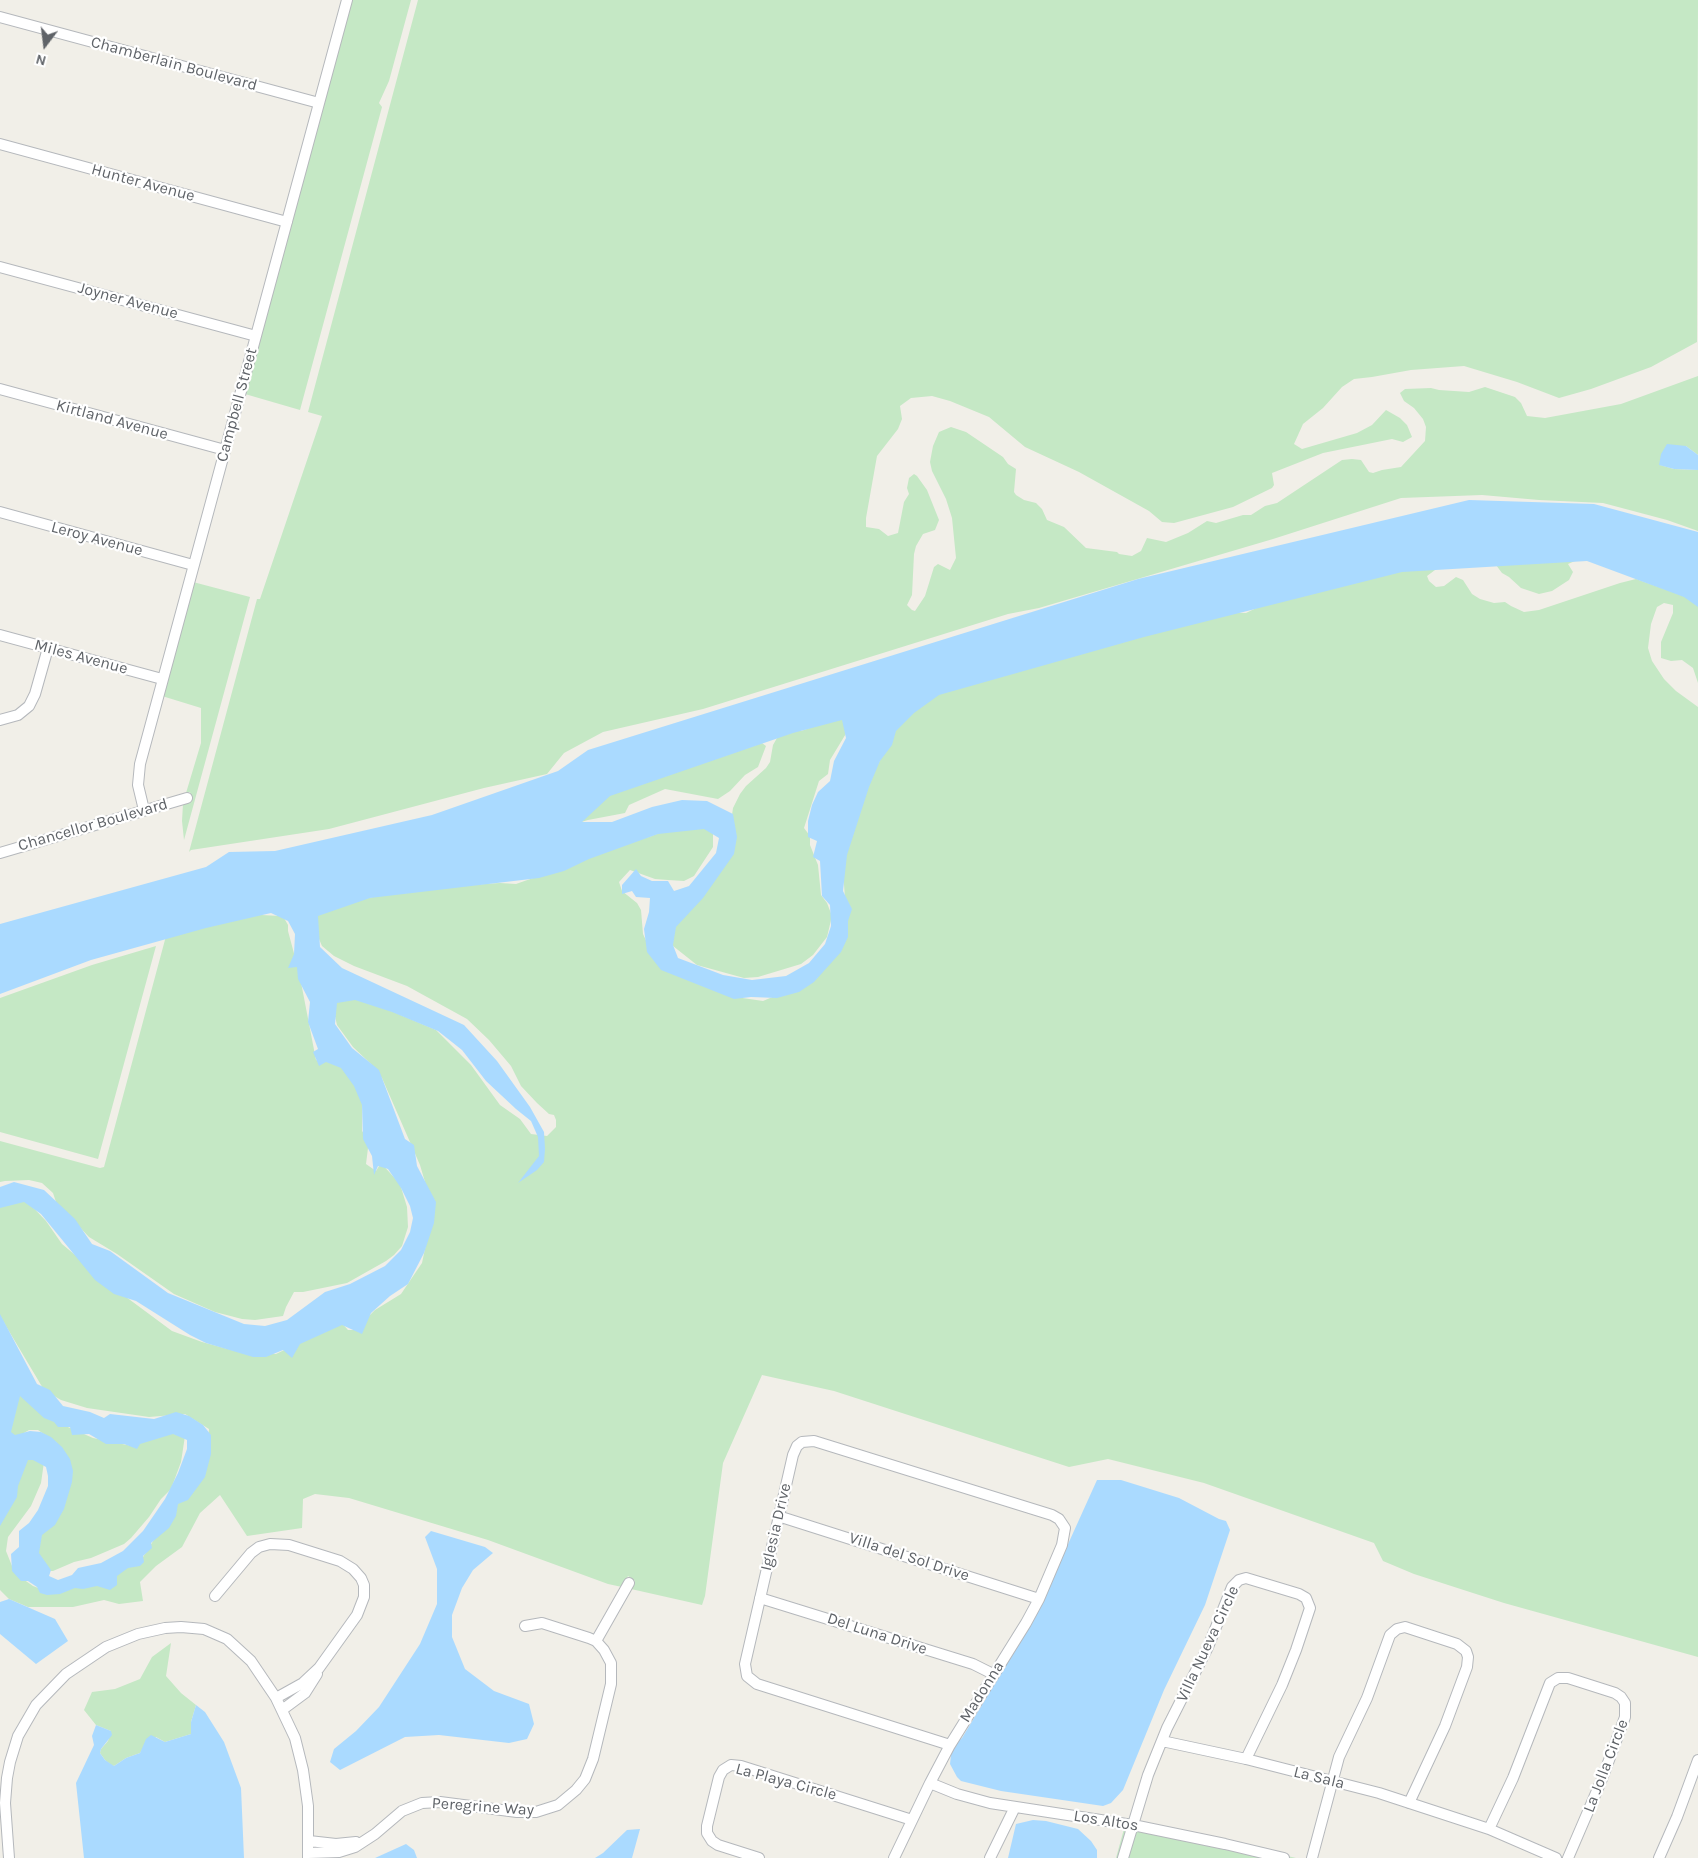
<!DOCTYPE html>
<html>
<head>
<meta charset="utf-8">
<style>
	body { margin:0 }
	#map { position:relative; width:1698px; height:1858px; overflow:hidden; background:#f1efe8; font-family:Karla,sans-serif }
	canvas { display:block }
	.north { position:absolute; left:20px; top:20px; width:50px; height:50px; -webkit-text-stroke:4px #fff; paint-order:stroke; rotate:195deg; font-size:14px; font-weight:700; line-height:20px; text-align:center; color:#5f6368 }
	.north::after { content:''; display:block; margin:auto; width:18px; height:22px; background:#5f6368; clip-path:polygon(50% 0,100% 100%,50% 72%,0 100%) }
</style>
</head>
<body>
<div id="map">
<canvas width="1698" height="1858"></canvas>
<div class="north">N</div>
</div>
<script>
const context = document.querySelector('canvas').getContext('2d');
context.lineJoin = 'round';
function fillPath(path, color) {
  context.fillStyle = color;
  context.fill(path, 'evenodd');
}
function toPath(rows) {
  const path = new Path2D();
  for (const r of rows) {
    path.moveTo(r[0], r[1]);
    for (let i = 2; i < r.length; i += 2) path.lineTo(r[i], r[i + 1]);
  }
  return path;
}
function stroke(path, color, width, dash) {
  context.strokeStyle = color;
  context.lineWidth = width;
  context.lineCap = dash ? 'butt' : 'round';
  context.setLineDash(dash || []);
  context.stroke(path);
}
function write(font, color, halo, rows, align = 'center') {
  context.font = font + ' Karla,sans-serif';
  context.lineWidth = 4.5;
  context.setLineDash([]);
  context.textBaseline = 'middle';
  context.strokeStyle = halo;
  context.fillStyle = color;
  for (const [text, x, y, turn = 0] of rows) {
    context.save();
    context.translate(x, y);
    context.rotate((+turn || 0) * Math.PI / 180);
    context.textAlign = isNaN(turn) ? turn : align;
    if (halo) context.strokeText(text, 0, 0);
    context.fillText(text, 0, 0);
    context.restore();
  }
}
fillPath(toPath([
	[352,0,411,0,389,81,379,103,382,107,300,410,245,394],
	[418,0,1698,0,1697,342,1651,367,1591,389,1559,398,1517,382,1464,366,1411,370,1372,377,1354,379,1342,387,1323,408,1303,424,1294,444,1302,449,1357,433,1372,425,1386,410,1400,418,1407,425,1412,437,1403,442,1392,439,1323,453,1272,473,1274,485,1272,488,1233,507,1174,523,1162,522,1149,511,1079,472,1025,447,989,417,950,401,932,396,911,398,900,406,902,419,898,429,877,456,866,518,866,527,879,529,888,536,898,533,904,502,909,494,907,488,909,478,914,474,917,476,927,490,939,520,935,530,923,534,916,546,914,554,912,595,907,605,912,610,915,611,925,596,934,567,938,564,950,570,956,558,952,518,946,499,932,471,930,462,933,446,939,432,951,427,966,432,1003,457,1008,464,1016,469,1014,492,1016,495,1024,500,1036,503,1042,509,1047,520,1064,527,1086,548,1117,552,1119,554,1132,556,1141,551,1147,538,1166,542,1188,533,1207,521,1216,523,1243,515,1251,515,1265,506,1277,503,1342,460,1352,459,1361,460,1369,472,1373,473,1382,470,1401,467,1425,441,1426,427,1423,419,1414,408,1404,401,1400,393,1405,389,1431,388,1439,390,1469,392,1485,387,1515,397,1521,403,1527,416,1545,418,1621,404,1698,376,1698,455,1686,446,1660,465,1674,469,1698,470,1698,531,1667,520,1603,503,1539,500,1482,495,1401,498,1273,539,1039,608,1008,614,703,709,603,732,564,753,547,774,484,788,329,829,191,850,189,852,257,599,260,599,322,416,308,412],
	[1491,550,1591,561,1575,561,1568,564,1573,572,1569,580,1552,591,1539,594,1521,588,1509,577,1502,573,1493,561],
	[1439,567,1427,576,1429,581,1436,587,1444,586,1456,577,1463,580,1472,594,1480,599,1494,603,1505,602,1511,606,1524,612,1539,610,1620,583,1636,579,1698,601,1698,683,1693,668,1682,660,1671,661,1661,658,1661,642,1673,613,1673,605,1664,603,1657,607,1651,624,1648,648,1652,661,1664,679,1676,691,1698,707,1698,1657,1504,1603,1414,1574,1383,1561,1374,1543,1204,1483,1108,1459,1069,1467,834,1391,762,1375,723,1463,705,1596,702,1605,631,1589,635,1581,628,1576,622,1587,608,1584,488,1540,349,1498,315,1494,303,1499,302,1528,247,1536,220,1495,200,1513,182,1547,156,1566,140,1582,143,1601,119,1604,104,1600,73,1607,28,1607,9,1599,0,1590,0,1509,16,1470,33,1455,44,1462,41,1483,31,1506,8,1537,6,1551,12,1566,23,1579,33,1586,49,1592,143,1557,160,1530,208,1440,209,1429,185,1414,149,1417,87,1408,61,1400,44,1390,0,1316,0,1205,26,1200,46,1221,62,1244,118,1291,172,1331,202,1342,235,1351,276,1354,309,1338,340,1321,348,1330,355,1330,375,1310,401,1294,422,1263,430,1225,430,1199,420,1165,382,1078,372,1065,353,1047,337,1025,331,999,344,991,436,1030,471,1065,500,1105,520,1119,531,1134,547,1136,556,1127,556,1120,554,1115,549,1114,537,1103,521,1086,511,1066,489,1040,467,1019,407,986,354,966,334,956,322,946,313,925,314,910,409,889,500,883,516,884,553,871,628,841,649,837,680,825,701,826,713,833,713,847,694,876,684,881,668,880,655,879,630,870,619,882,622,891,637,903,641,910,643,934,650,949,729,996,763,1001,817,978,845,898,842,858,852,815,895,731,928,697,1214,612,1246,613,1295,589,1367,575],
	[193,582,250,597,184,840,182,821,183,804,192,801,190,792,186,793,201,743,201,708,162,696],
	[842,716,850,727,830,760,828,774,819,781,804,828,810,836,810,845,818,865,821,895,827,903,832,916,827,937,813,955,801,964,758,977,744,978,697,965,673,946,670,924,699,893,731,822,733,808,740,794,746,786,766,768,770,762,773,745,781,731,789,727,801,731,804,730],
	[762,743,766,746,758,767,745,775,730,791,718,799,665,789,629,805,625,813,588,820,565,827,596,800],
	[243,914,280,916,284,918,288,925,288,931,299,972,316,1060,339,1064,362,1089,362,1131,369,1140,366,1164,376,1171,381,1163,400,1184,407,1207,408,1227,402,1246,394,1255,386,1261,347,1283,303,1292,294,1292,286,1307,283,1316,255,1320,242,1319,215,1312,174,1294,117,1254,89,1237,56,1202,53,1193,42,1183,29,1180,5,1181,0,1182,0,1141,100,1168,104,1167,166,936],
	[156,946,98,1159,0,1132,0,998,92,965],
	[15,1392,61,1424,93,1438,132,1446,163,1432,185,1436,181,1462,171,1489,161,1499,149,1517,131,1538,124,1544,91,1558,74,1562,53,1571,49,1571,41,1564,35,1539,44,1529,57,1443,38,1430,29,1430,17,1437,10,1438],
	[171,1643,166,1676,181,1693,196,1705,191,1722,191,1734,165,1742,156,1737,142,1750,140,1753,126,1758,114,1766,111,1765,105,1760,100,1753,101,1749,108,1741,111,1731,96,1725,84,1710,92,1692,115,1689,140,1679,152,1657],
	[1127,1818,1296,1858,1116,1858]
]), '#c5e8c5');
fillPath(toPath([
	[1667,444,1686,446,1698,455,1698,470,1674,469,1659,465,1661,454],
	[1469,500,1594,504,1698,532,1698,607,1684,597,1587,561,1402,572,1144,637,939,695,914,713,896,731,892,745,880,761,869,787,847,855,843,891,852,909,848,921,848,937,841,952,814,982,799,992,777,998,751,997,734,999,661,970,647,952,644,929,649,912,650,898,636,897,632,891,622,894,622,885,636,869,641,876,652,881,668,881,674,891,689,886,716,853,719,838,704,829,658,834,589,859,564,871,539,878,370,898,318,916,320,947,342,968,464,1025,497,1061,530,1107,544,1132,545,1149,544,1162,537,1170,518,1183,539,1156,538,1137,531,1121,516,1109,486,1081,462,1050,438,1031,392,1012,355,1000,337,1003,335,1024,352,1048,379,1070,405,1139,414,1145,417,1166,436,1202,434,1223,424,1253,408,1284,390,1296,371,1313,362,1334,342,1325,300,1344,292,1358,283,1350,266,1357,253,1357,206,1343,190,1335,136,1301,114,1294,95,1280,41,1214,24,1202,0,1208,0,1187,14,1182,44,1190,75,1219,92,1244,110,1251,168,1293,244,1324,265,1326,287,1320,325,1292,350,1284,385,1266,401,1250,410,1232,413,1218,410,1206,401,1188,388,1169,378,1166,374,1175,372,1156,363,1139,362,1105,354,1086,341,1068,326,1062,319,1066,313,1052,318,1049,308,1022,310,1002,298,979,297,967,288,968,294,954,295,934,288,921,271,913,206,928,91,960,0,994,0,924,206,867,229,852,275,851,432,815,558,771,588,750,1138,579],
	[842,720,846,738,834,761,830,781,818,792,812,805,808,821,808,837,817,841,813,857,820,861,822,896,830,905,831,926,825,944,809,963,786,976,752,980,723,975,678,958,673,945,676,927,703,898,734,854,737,837,733,814,707,801,682,800,652,807,612,822,582,822,610,796,793,733],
	[0,1314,37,1384,50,1390,63,1406,90,1412,104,1418,110,1414,154,1419,176,1412,189,1416,203,1425,211,1435,211,1454,205,1477,188,1500,178,1504,176,1516,169,1528,151,1543,152,1548,143,1556,144,1562,140,1566,128,1568,117,1576,117,1585,110,1590,97,1586,83,1589,75,1588,60,1594,47,1595,40,1593,37,1587,28,1581,21,1581,12,1571,11,1554,19,1547,19,1531,29,1523,38,1510,48,1486,48,1476,46,1467,33,1460,28,1460,18,1486,17,1497,0,1526],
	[20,1396,44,1418,54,1422,58,1427,70,1427,72,1435,89,1434,106,1444,124,1444,137,1449,140,1444,173,1434,187,1440,187,1449,178,1473,165,1499,143,1531,123,1551,101,1563,78,1568,72,1575,58,1580,49,1576,51,1570,39,1553,42,1535,55,1525,64,1509,72,1482,73,1471,70,1459,62,1447,51,1437,41,1432,30,1431,15,1435,11,1432],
	[1097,1480,1121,1480,1179,1498,1219,1519,1226,1521,1230,1530,1205,1605,1164,1690,1123,1790,1111,1803,1103,1806,1001,1791,961,1781,957,1777,950,1764,952,1746,962,1738,1036,1615],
	[431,1531,485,1547,493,1553,473,1570,462,1588,452,1615,452,1637,465,1669,494,1691,529,1704,534,1724,527,1739,509,1743,439,1735,405,1737,340,1770,330,1762,334,1749,356,1731,379,1707,420,1644,437,1604,437,1569,425,1537],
	[9,1599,55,1619,68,1641,36,1664,0,1634,0,1602],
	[196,1705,205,1712,224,1742,241,1788,244,1858,84,1858,76,1783,94,1745,92,1736,96,1725,111,1731,112,1735,101,1749,100,1753,105,1760,114,1766,126,1758,140,1753,146,1739,151,1735,165,1742,191,1734,191,1722],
	[1033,1820,1046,1821,1078,1829,1091,1841,1097,1850,1097,1858,1008,1858,1016,1824],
	[640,1829,632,1858,595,1858,603,1853,627,1830],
	[406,1844,414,1850,417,1858,375,1858]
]), '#aadaff');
const minor = toPath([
	[0,17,319,103],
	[0,144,287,222],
	[0,267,256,336],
	[0,389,225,450],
	[0,512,193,565],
	[0,635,162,679],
	[0,720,18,715,29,706,35,694,48,648],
	[144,810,138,785,140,764,347,0],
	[0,853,187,798],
	[778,1516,1039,1599],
	[215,1596,251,1553,259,1547,270,1544,289,1545,340,1561,353,1569,361,1578,364,1585,364,1597,357,1615,319,1668,303,1683,276,1698],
	[760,1598,973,1664,993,1674],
	[596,1641,629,1583],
	[282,1710,305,1693,317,1674],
	[1162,1741,1246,1759,1379,1793,1489,1829,1556,1858],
	[930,1783,957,1794,990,1803,1133,1825,1225,1844,1284,1858],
	[1489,1829,1513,1778,1550,1683,1558,1678,1568,1678,1615,1693,1621,1697,1625,1703,1625,1717,1602,1779,1568,1858],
	[309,1841,336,1844,356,1842],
	[308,1853,339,1852,355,1847,375,1834,402,1811,422,1803,440,1802,517,1812,536,1812,558,1805,576,1790,585,1779,593,1759,611,1684,611,1663,604,1650,596,1641,589,1638,542,1623,525,1626],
	[9,1858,5,1803,7,1778,10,1762,18,1736,36,1705,66,1674,106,1647,138,1634,165,1628,181,1627,204,1629,227,1639,251,1661,276,1698,295,1738,303,1770,308,1806,308,1858],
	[759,1858,718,1845,712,1841,707,1833,707,1826,719,1777,723,1770,731,1765,741,1766,912,1820],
	[894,1858,930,1783,950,1745,1026,1623,1039,1599,1062,1545,1065,1528,1059,1519,1052,1515,814,1441,802,1442,797,1446,793,1455,745,1664,747,1676,757,1684,950,1745],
	[990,1858,1015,1807],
	[1123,1858,1148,1775,1167,1728,1208,1647,1232,1587,1239,1580,1246,1578,1299,1594,1306,1598,1310,1608,1296,1650,1282,1685,1246,1759],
	[1312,1858,1339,1757,1367,1698,1390,1635,1397,1629,1405,1627,1457,1644,1466,1651,1468,1657,1467,1667,1445,1726,1409,1803],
	[1659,1858,1677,1817,1698,1760]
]);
stroke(minor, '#b5b8bc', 12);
stroke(minor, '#fff', 10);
write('16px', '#5f6368', '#fff', [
	["Chamberlain Boulevard",174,64,15],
	["Hunter Avenue",143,183,15],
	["Joyner Avenue",128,301,15],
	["Campbell Street",237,405,-75],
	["Kirtland Avenue",112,420,15],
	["Leroy Avenue",97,539,15],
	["Miles Avenue",81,657,15],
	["Chancellor Boulevard",93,825,-16],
	["Iglesia Drive",776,1527,-77],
	["Villa del Sol Drive",909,1557,18],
	["Del Luna Drive",877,1634,18],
	["Villa Nueva Circle",1208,1644,-65],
	["Madonna",982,1692,-58],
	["La Jolla Circle",1606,1766,-69],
	["La Sala",1319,1778,14],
	["La Playa Circle",786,1782,15],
	["Peregrine Way",483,1807,4],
	["Los Altos",1106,1821,9]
]);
</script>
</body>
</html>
